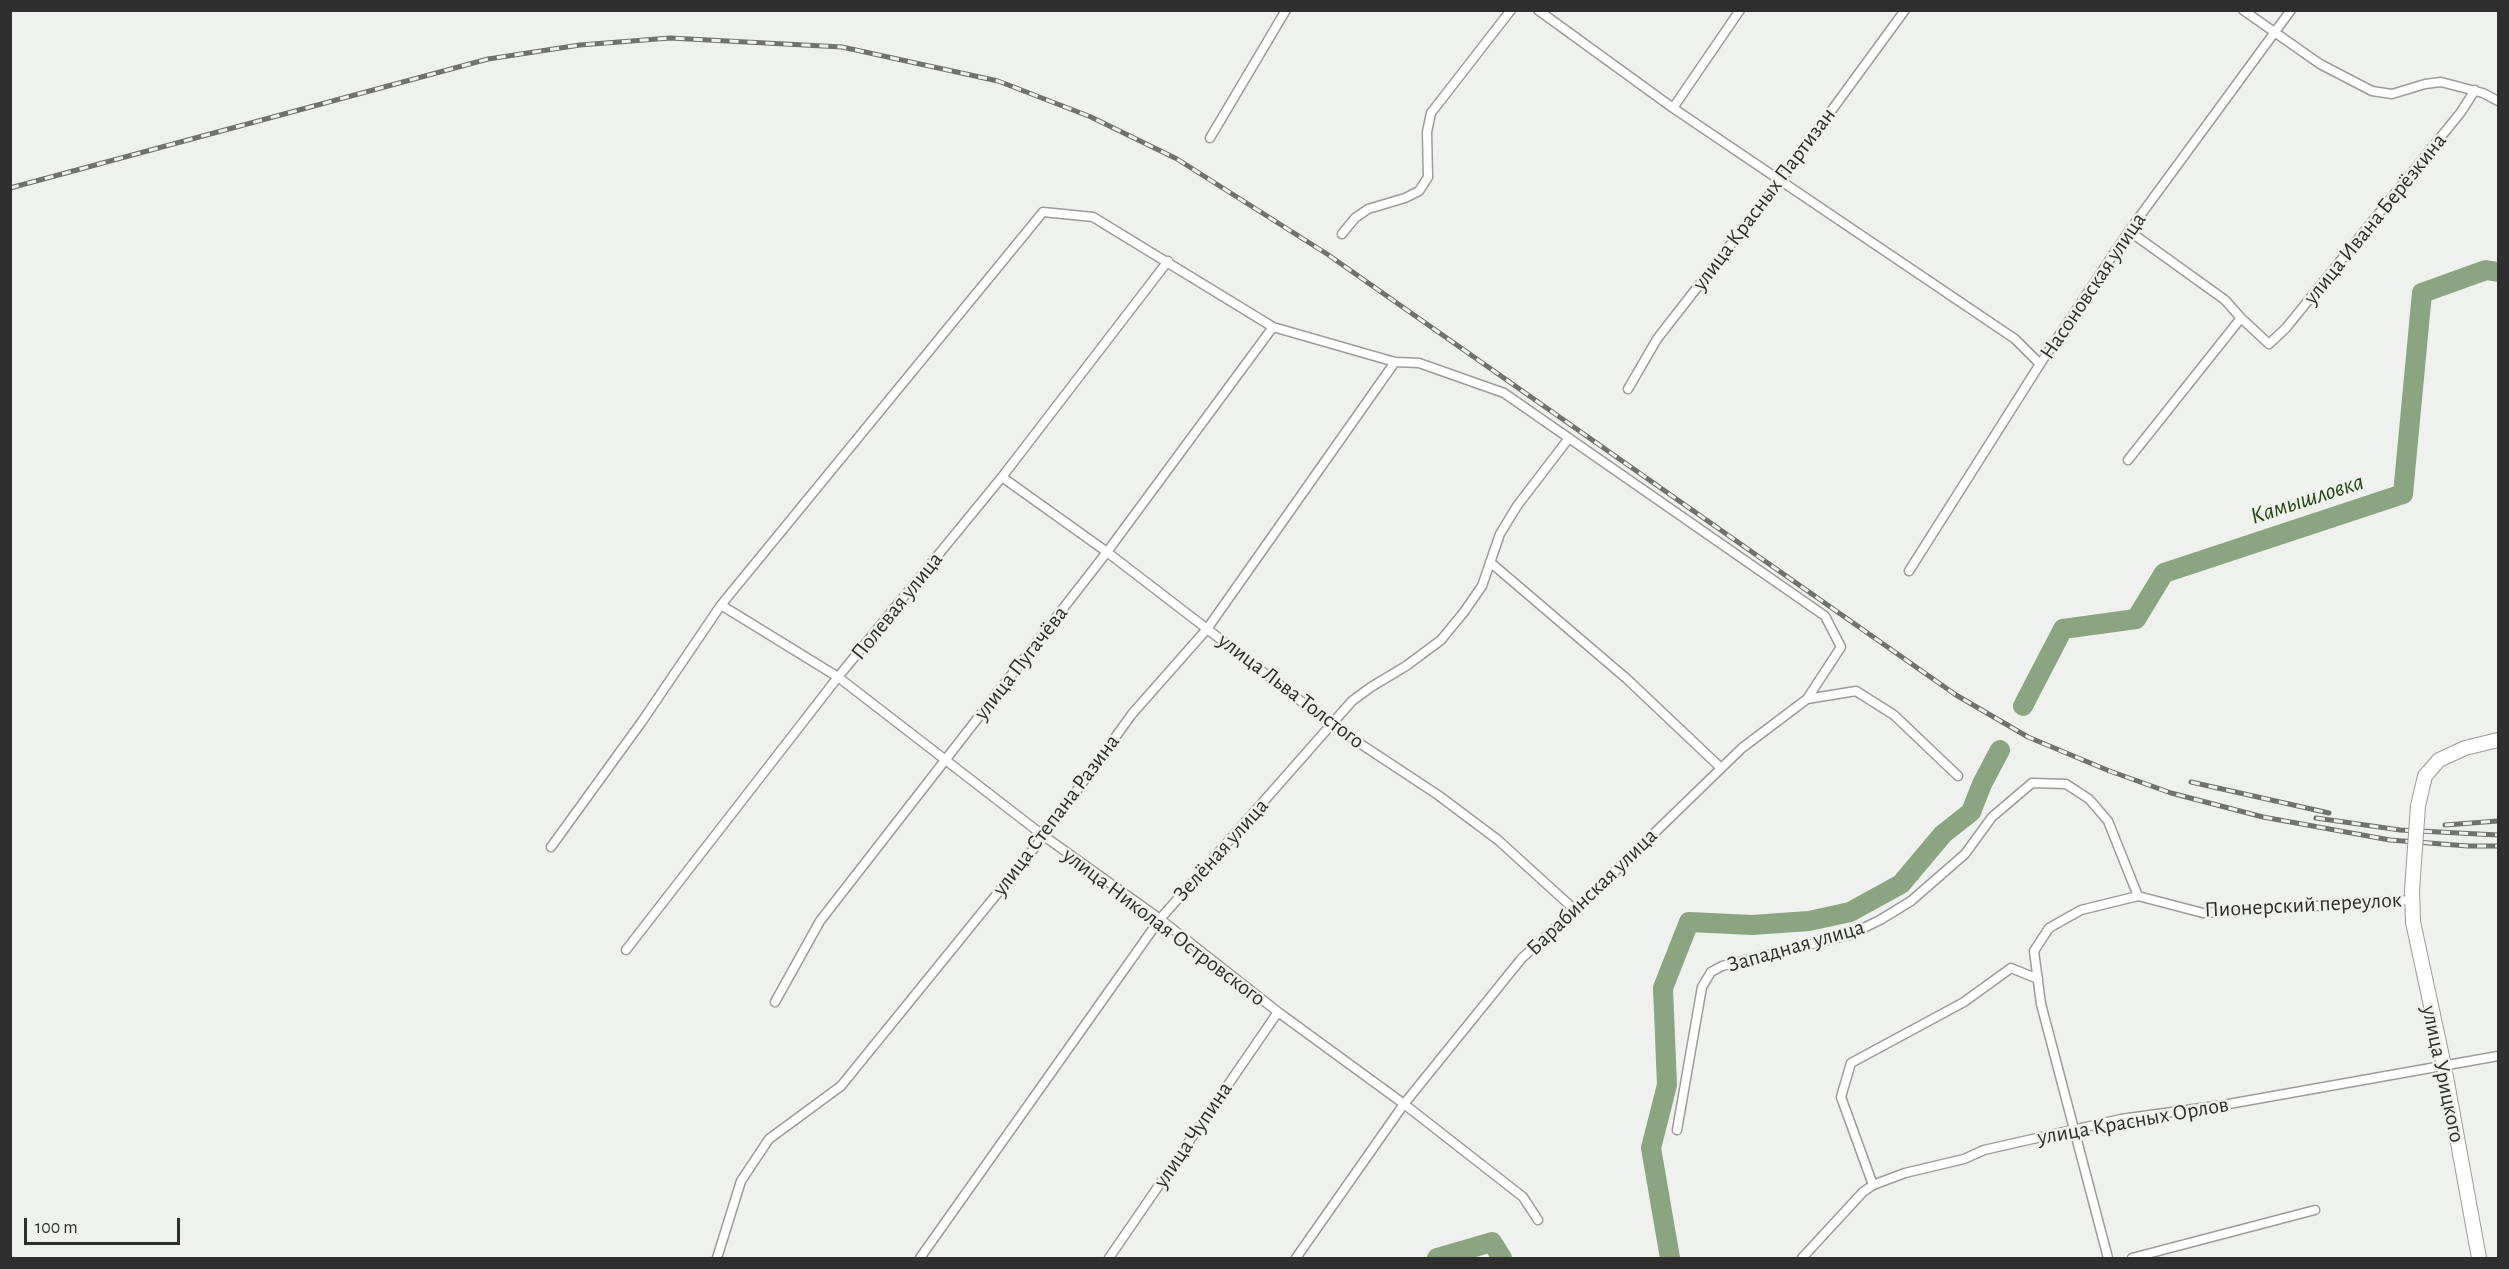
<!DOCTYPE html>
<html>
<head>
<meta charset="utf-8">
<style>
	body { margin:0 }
	#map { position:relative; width:2509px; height:1269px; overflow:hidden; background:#eef1ed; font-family:"Alegreya Sans",sans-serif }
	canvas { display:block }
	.frame { position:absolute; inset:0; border:12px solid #2d2e2d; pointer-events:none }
	.scale { position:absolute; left:24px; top:1218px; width:156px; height:27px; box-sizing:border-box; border:3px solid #2d2e2d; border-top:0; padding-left:8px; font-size:18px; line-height:21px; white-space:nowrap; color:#2d2e2d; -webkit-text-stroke:4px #eef1ed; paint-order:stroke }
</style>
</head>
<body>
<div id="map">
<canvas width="2509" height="1269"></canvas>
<div class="frame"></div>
<div class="scale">100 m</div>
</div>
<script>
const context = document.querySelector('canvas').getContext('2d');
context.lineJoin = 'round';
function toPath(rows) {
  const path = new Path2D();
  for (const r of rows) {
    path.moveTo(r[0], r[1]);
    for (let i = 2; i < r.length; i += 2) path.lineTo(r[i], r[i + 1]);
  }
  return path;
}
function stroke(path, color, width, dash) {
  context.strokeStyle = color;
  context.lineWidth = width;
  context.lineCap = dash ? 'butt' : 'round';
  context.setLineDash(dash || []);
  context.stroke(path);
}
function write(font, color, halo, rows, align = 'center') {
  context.font = font + ' "Alegreya Sans",sans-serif';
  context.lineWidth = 5;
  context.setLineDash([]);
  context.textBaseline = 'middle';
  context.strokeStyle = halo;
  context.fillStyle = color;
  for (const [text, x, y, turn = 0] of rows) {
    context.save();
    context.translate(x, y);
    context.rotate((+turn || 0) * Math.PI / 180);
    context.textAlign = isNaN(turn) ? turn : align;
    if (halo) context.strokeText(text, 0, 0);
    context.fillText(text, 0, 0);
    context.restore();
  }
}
stroke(toPath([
	[2023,706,2063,629,2136,619,2164,573,2403,494,2422,293,2486,270,2498,272],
	[1437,1258,1492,1242,1502,1258],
	[1670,1258,1651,1148,1667,1085,1663,988,1689,922,1752,925,1809,921,1850,912,1901,884,1943,834,1971,812,1982,784,2000,750]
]), '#8ba580', 20);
const street = toPath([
	[1538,10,1673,108,2015,339,2040,364],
	[2243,10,2320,64,2372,91,2392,94,2425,84,2441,82,2483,93,2498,101],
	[1673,108,1740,10],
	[1210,138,1286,10],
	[2129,231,2225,300,2241,318,2269,344,2286,328,2461,112,2475,90],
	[1342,234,1355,218,1368,209,1405,198,1419,191,1428,177,1427,132,1431,113,1511,10],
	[1628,389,1657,339,1780,181,1905,10],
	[2128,460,2241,318],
	[1002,477,1107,552,1332,725,1438,795,1498,840,1575,910],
	[1490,562,1627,679,1721,768],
	[1909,571,2040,364,2129,231,2291,10],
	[721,605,838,677,1044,836,1160,919,1278,1012,1404,1104,1523,1197,1538,1220],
	[551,847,643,720,721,605,1043,212,1093,217,1273,327,1395,362,1419,363,1504,393,1825,616,1841,647,1807,699],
	[626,950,838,677,1002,477,1168,261],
	[775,1002,820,921,1107,552,1273,327],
	[1677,1130,1702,987,1711,972,1722,966,1849,935,1880,920,1911,901,1965,854,1992,817,2032,783,2066,784,2089,799,2108,821,2138,896],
	[1873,1185,1841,1097,1851,1063,1964,1002,2011,968,2038,979],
	[717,1258,741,1181,769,1139,841,1086,1044,836,1132,714,1207,629,1395,362],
	[920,1258,1160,919,1352,701,1371,687,1406,666,1441,640,1464,612,1482,586,1500,534,1517,506,1569,438],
	[1109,1258,1278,1012],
	[1296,1258,1404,1104,1522,958,1575,910,1742,748,1807,699,1856,691,1894,715,1958,776],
	[1802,1258,1863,1192,1873,1185,1905,1173,1964,1159,1984,1150,2121,1119,2223,1105,2498,1056],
	[2108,1258,2041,1004,2034,951,2049,928,2081,910,2138,896,2203,913,2412,900],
	[2132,1258,2315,1210]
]);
const primary = toPath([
	[2418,806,2425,776,2439,760,2465,748,2498,740],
	[2412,890,2413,922,2444,1066,2479,1258]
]);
stroke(street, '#9a9c99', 11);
stroke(primary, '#9a9c99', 16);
stroke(street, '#fff', 8);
stroke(primary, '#fff', 14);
const rail = toPath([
	[10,188,488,59,580,45,670,38,842,47,998,81,1091,117,1177,159,1327,254,1956,695,2028,737,2107,770,2171,793,2263,817,2390,840,2468,846,2498,846],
	[2191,782,2329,813],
	[2316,818,2400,830,2498,835],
	[2445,825,2498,821]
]);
stroke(rail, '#70716f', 5);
stroke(rail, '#eef1ed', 3, [9]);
const primaryBridge = toPath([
	[2412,890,2418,806]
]);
stroke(primaryBridge, '#9a9c99', 16, []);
stroke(primaryBridge, '#fff', 14);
write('22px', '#2d2e2d', '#eef1ed', [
	["улица Красных Партизан",1764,199,-53],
	["улица Ивана Берёзкина",2375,219,-51],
	["Насоновская улица",2093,286,-56],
	["Полевая улица",897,606,-51],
	["улица Пугачёва",1021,663,-52],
	["улица Льва Толстого",1291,691,37],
	["улица Степана Разина",1056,815,-53],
	["Зелёная улица",1221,850,-48],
	["Барабинская улица",1592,892,-44],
	["Пионерский переулок",2303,905,-3],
	["улица Николая Островского",1164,927,37],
	["Западная улица",1796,946,-16],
	["улица Урицкого",2443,1074,78],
	["улица Красных Орлов",2133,1121,-10],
	["улица Чупина",1193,1135,-56]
]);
write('italic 24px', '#22430d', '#eef1ed', [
	["Камышловка",2307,499,-18]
]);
</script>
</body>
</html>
